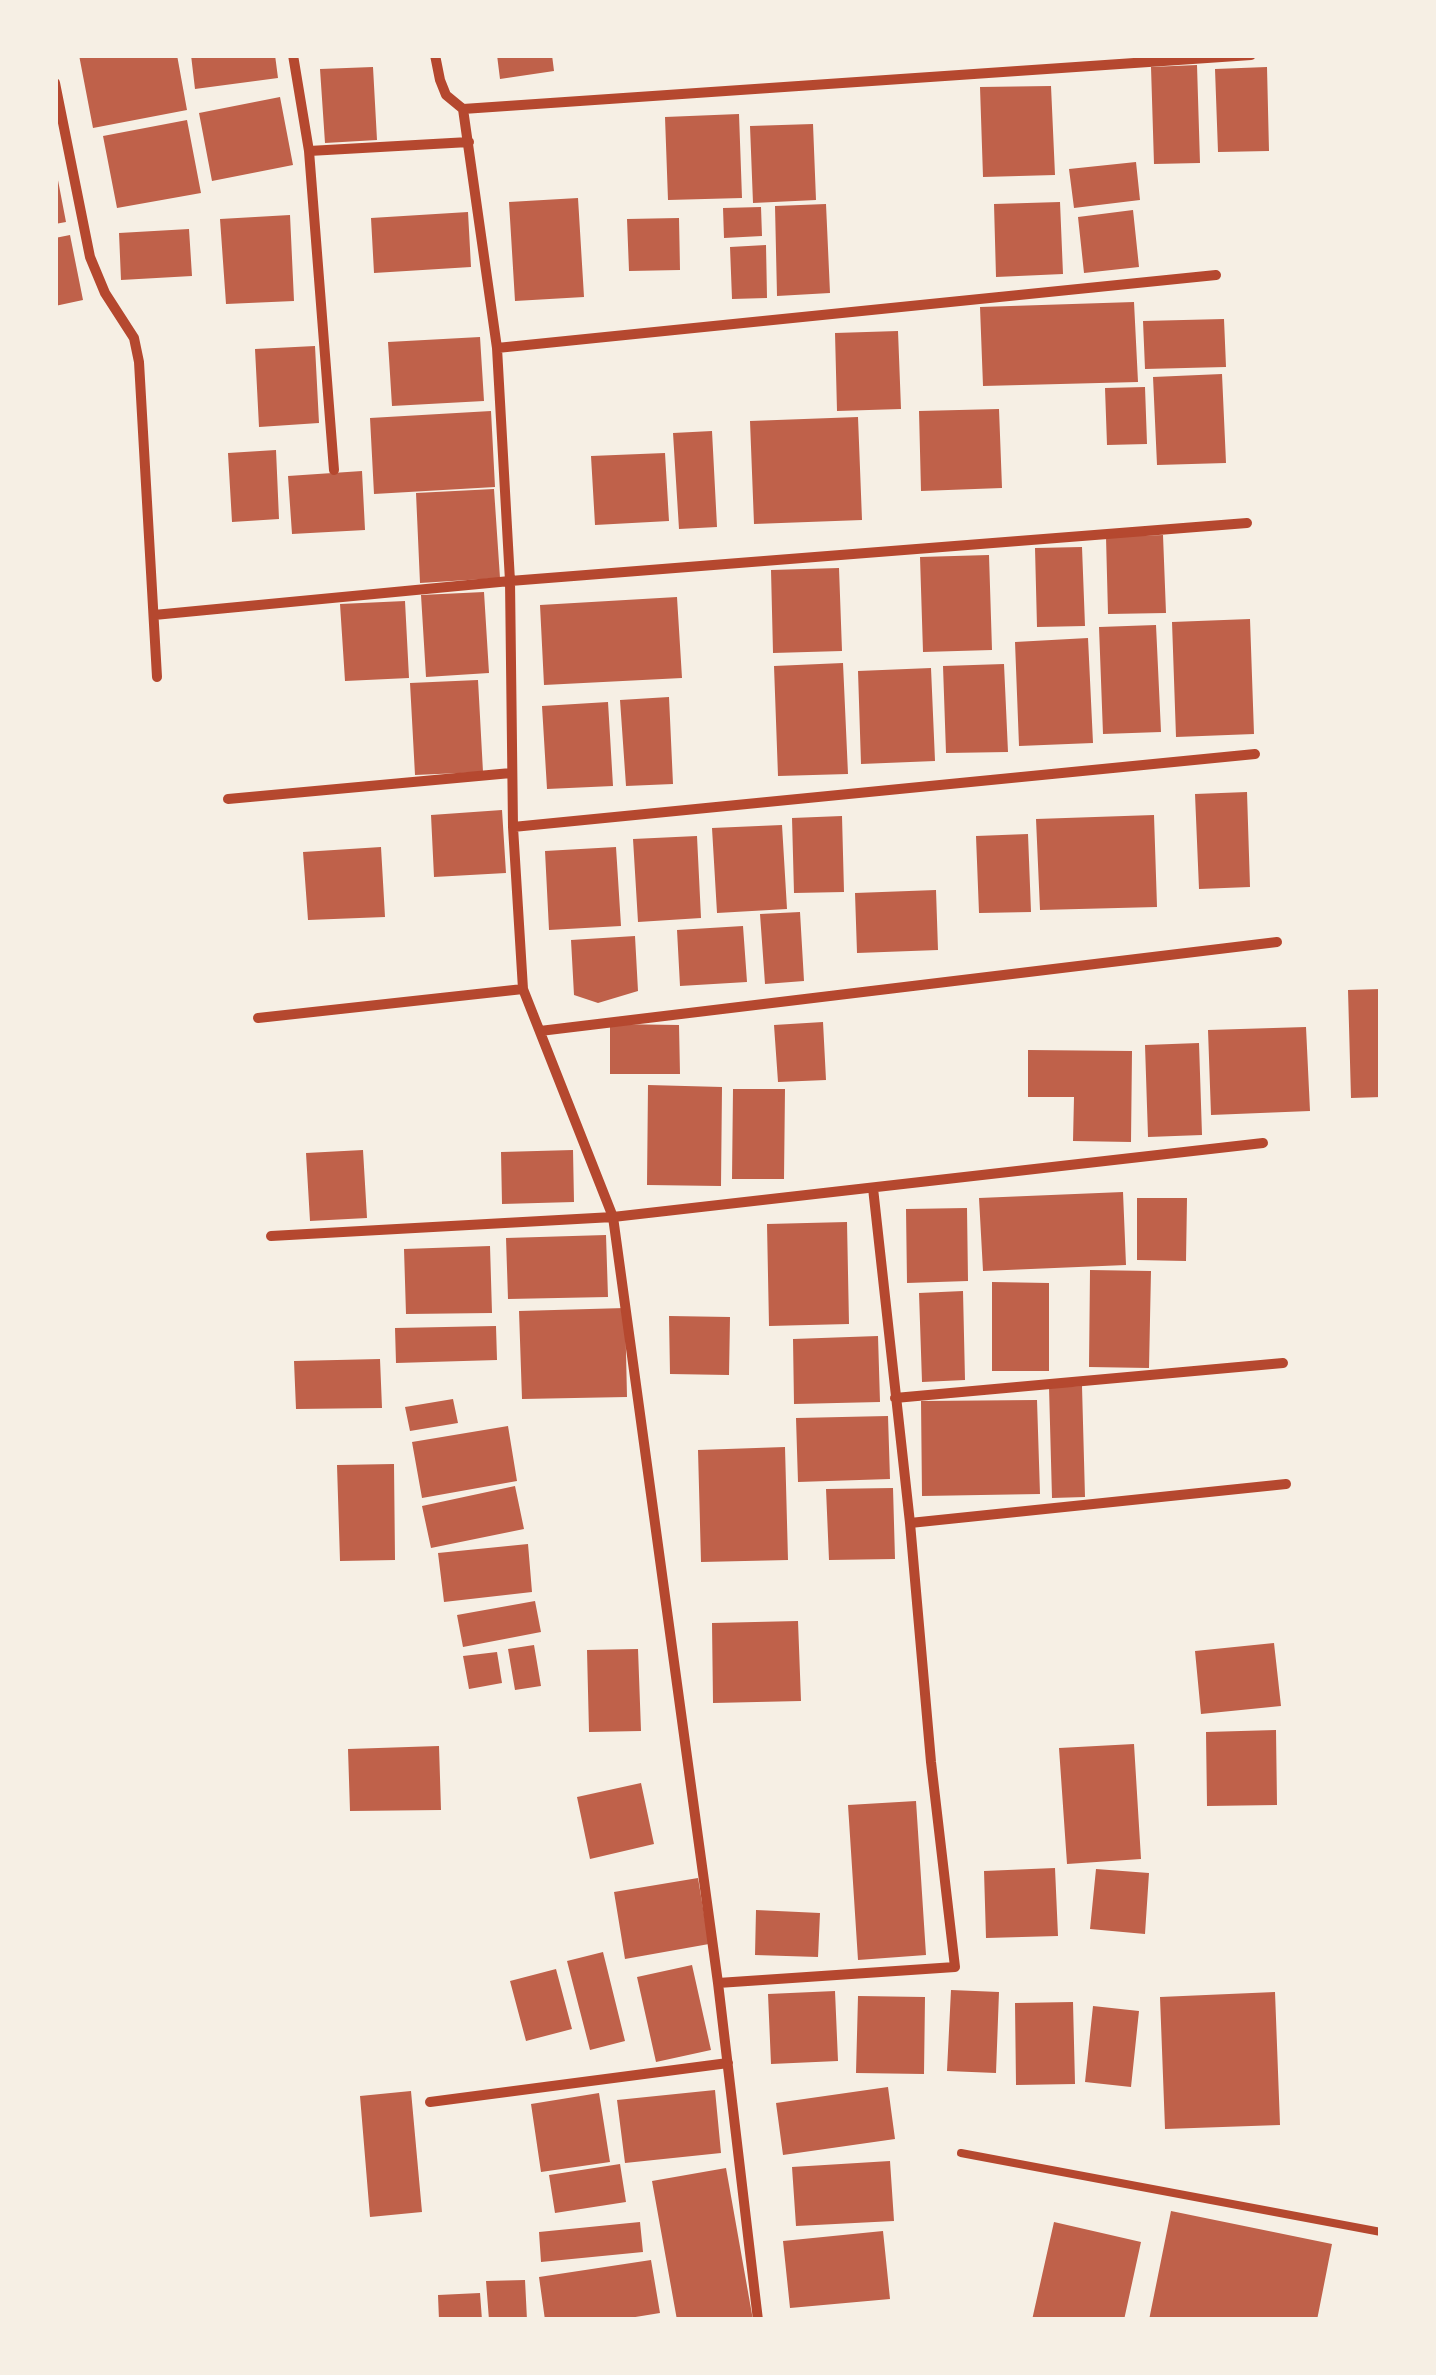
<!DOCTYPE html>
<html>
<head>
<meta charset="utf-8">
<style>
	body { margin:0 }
	#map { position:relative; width:1436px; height:2375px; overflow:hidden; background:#f6efe4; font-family:Cabin,sans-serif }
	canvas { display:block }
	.frame { position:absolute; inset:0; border:58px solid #f6efe4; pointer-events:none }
</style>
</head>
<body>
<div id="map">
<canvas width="1436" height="2375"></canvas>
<div class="frame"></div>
</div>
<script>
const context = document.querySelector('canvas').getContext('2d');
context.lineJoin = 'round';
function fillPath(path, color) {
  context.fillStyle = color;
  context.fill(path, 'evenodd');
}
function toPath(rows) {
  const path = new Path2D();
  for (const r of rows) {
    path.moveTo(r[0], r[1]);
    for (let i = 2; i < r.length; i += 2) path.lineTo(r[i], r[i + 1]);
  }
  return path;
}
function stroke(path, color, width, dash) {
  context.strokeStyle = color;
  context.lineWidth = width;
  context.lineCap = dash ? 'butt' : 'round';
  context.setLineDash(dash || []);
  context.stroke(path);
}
fillPath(toPath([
	[79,55,177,55,187,110,93,128],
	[191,55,275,55,278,78,195,89],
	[497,55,552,55,554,71,500,79],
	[1197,65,1200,163,1154,164,1151,67],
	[373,67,377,140,325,143,320,69],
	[1267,67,1269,151,1218,152,1215,69],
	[1051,86,1055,175,983,177,980,87],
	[280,97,293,165,212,181,199,113],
	[739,114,742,198,668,200,665,117],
	[187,120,201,193,117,208,103,136],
	[813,124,816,200,753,203,750,126],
	[1136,162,1140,200,1074,208,1069,169],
	[55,175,57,175,66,222,55,224],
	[578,198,584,297,515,301,509,202],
	[1060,202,1063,274,996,277,994,204],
	[826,204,830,293,777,296,775,206],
	[761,207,762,236,724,238,723,208],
	[1133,210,1139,267,1084,273,1078,217],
	[468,212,471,267,374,273,371,218],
	[290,215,294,301,226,304,220,219],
	[679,218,680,270,629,271,627,219],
	[189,229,192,276,121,280,119,233],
	[70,235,83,300,55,306,55,238],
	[766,245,767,298,732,299,730,247],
	[1134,302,1138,382,983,386,980,307],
	[1224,319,1226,367,1145,369,1143,321],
	[898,331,901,409,837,411,835,333],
	[480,337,484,401,392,406,388,342],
	[315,346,319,423,259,427,255,349],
	[1222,374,1226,463,1157,465,1153,377],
	[1145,387,1147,444,1107,445,1105,388],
	[999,409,1002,488,921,491,919,411],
	[491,411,495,487,374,494,370,418],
	[858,417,862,520,754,524,750,421],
	[712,431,717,527,679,529,673,433],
	[276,450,279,519,232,522,228,453],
	[665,453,669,521,595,525,591,456],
	[362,471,365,530,292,534,288,476],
	[494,489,500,578,420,583,416,493],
	[1163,535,1166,613,1108,614,1106,537],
	[1082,547,1085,626,1037,627,1035,548],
	[989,555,992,650,923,652,920,557],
	[839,568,842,651,773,653,771,570],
	[484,592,489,673,426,677,421,595],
	[677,597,682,678,544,685,540,605],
	[405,601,409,678,345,681,340,604],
	[1250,619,1254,734,1176,737,1172,622],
	[1156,625,1161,732,1103,734,1099,627],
	[1088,638,1093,743,1019,746,1015,642],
	[843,663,848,774,778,776,774,666],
	[1004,664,1008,752,946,753,943,666],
	[931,668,935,761,861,764,858,671],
	[478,680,483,772,415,775,410,683],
	[669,697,673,784,626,786,620,700],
	[608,702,613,786,547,789,542,706],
	[1247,792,1250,887,1199,889,1195,794],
	[502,810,506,873,434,877,431,815],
	[1154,815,1157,907,1040,910,1036,819],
	[842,816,844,892,794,893,792,818],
	[782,825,787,909,717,913,712,828],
	[1028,834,1031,912,979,913,976,836],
	[697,836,701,918,638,922,633,839],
	[381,847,385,917,308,920,303,852],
	[616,847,621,926,549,930,545,851],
	[936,890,938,950,857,953,855,893],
	[800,912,804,981,765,984,760,914],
	[743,926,747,982,680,986,677,930],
	[635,936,638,991,598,1003,574,995,571,940],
	[1381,989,1381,1097,1351,1098,1348,990],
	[823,1022,826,1080,778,1082,774,1025],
	[610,1024,679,1025,680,1074,610,1074],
	[1306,1027,1310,1111,1211,1115,1208,1030],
	[1199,1043,1202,1135,1148,1137,1145,1045],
	[1028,1050,1132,1051,1131,1142,1073,1141,1074,1097,1028,1097],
	[648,1085,722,1087,721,1186,647,1185],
	[733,1089,785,1089,784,1179,732,1179],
	[363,1150,367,1218,310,1221,306,1153],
	[573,1150,574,1202,502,1204,501,1152],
	[1123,1192,1126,1265,983,1271,979,1198],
	[1137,1198,1187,1198,1186,1261,1137,1260],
	[967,1208,968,1281,907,1283,906,1209],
	[847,1222,849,1324,769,1326,767,1224],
	[606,1235,608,1297,508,1299,506,1238],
	[490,1246,492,1313,406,1314,404,1249],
	[1090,1270,1151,1271,1149,1368,1089,1367],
	[992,1282,1049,1283,1049,1371,992,1371],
	[963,1291,965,1380,922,1382,919,1293],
	[625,1308,627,1397,522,1399,519,1311],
	[669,1316,730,1317,729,1375,670,1374],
	[496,1326,497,1360,396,1363,395,1328],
	[878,1336,880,1402,794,1404,793,1339],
	[380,1359,382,1408,296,1409,294,1361],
	[1082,1386,1085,1497,1052,1498,1049,1387],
	[453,1399,458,1423,410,1431,405,1407],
	[1037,1400,1040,1494,922,1496,921,1401],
	[888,1416,890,1479,798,1482,796,1418],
	[508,1426,517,1481,422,1498,412,1442],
	[785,1447,788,1560,701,1562,698,1450],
	[394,1464,395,1560,340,1561,337,1465],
	[515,1486,524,1529,431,1548,422,1506],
	[893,1488,895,1559,829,1560,826,1489],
	[528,1544,532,1592,444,1602,438,1553],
	[535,1601,541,1632,463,1647,457,1615],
	[798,1621,801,1701,713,1703,712,1623],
	[1274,1643,1281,1706,1201,1714,1195,1651],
	[534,1645,541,1686,515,1690,508,1649],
	[638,1649,641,1731,589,1732,587,1650],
	[497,1652,502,1683,469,1689,463,1656],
	[1276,1730,1277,1805,1207,1806,1206,1732],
	[1134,1744,1141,1859,1067,1864,1059,1748],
	[439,1746,441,1810,350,1811,348,1749],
	[641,1783,654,1844,590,1859,577,1797],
	[916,1801,926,1955,858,1960,848,1805],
	[1055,1868,1058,1936,986,1938,984,1871],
	[1096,1869,1149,1873,1145,1934,1090,1929],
	[698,1878,709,1944,625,1959,614,1892],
	[756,1910,820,1913,818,1957,755,1955],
	[603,1952,625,2041,590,2050,567,1961],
	[692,1965,711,2050,656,2062,637,1977],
	[556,1969,572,2029,526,2041,510,1981],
	[951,1990,999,1992,996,2073,947,2071],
	[835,1991,838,2061,771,2064,768,1994],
	[1275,1992,1280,2125,1165,2129,1160,1997],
	[858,1996,925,1997,924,2074,856,2073],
	[1073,2002,1075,2084,1016,2085,1015,2003],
	[1093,2006,1139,2011,1131,2087,1085,2082],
	[888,2087,895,2139,783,2155,776,2103],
	[715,2090,721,2153,625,2163,617,2100],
	[411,2091,422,2212,370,2217,360,2096],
	[599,2093,610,2162,541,2172,531,2104],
	[890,2161,894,2221,796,2226,792,2167],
	[620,2164,626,2202,555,2213,549,2175],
	[726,2168,753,2320,677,2320,652,2181],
	[1171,2211,1332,2244,1317,2320,1149,2320],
	[640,2222,643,2252,541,2262,539,2232],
	[1054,2222,1141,2242,1124,2320,1032,2320],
	[883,2231,890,2299,790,2308,783,2241],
	[651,2260,660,2313,617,2320,545,2320,539,2277],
	[525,2280,527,2320,489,2320,486,2281],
	[480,2293,482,2320,439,2320,438,2295]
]), '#bf614a');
stroke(toPath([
	[961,2153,1381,2232]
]), '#b5482f', 8);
stroke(toPath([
	[293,55,309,151,334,470],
	[435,55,440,80,446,95,463,109,497,348,510,581,513,827,523,989,613,1217,718,1983,758,2320],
	[55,83,90,257,105,293,134,338,139,362,157,677],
	[463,109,1251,55],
	[309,151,469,142],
	[497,348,1216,275],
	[154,615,510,581,1247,523],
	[228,799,511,773],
	[513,827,1255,754],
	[258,1018,523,989],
	[540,1031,1277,942],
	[271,1236,613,1217,1263,1143],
	[895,1398,1283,1363],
	[910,1523,1286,1484],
	[718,1983,955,1967,931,1762,910,1523,873,1188],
	[430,2102,728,2063]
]), '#b5482f', 10);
</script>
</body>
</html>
